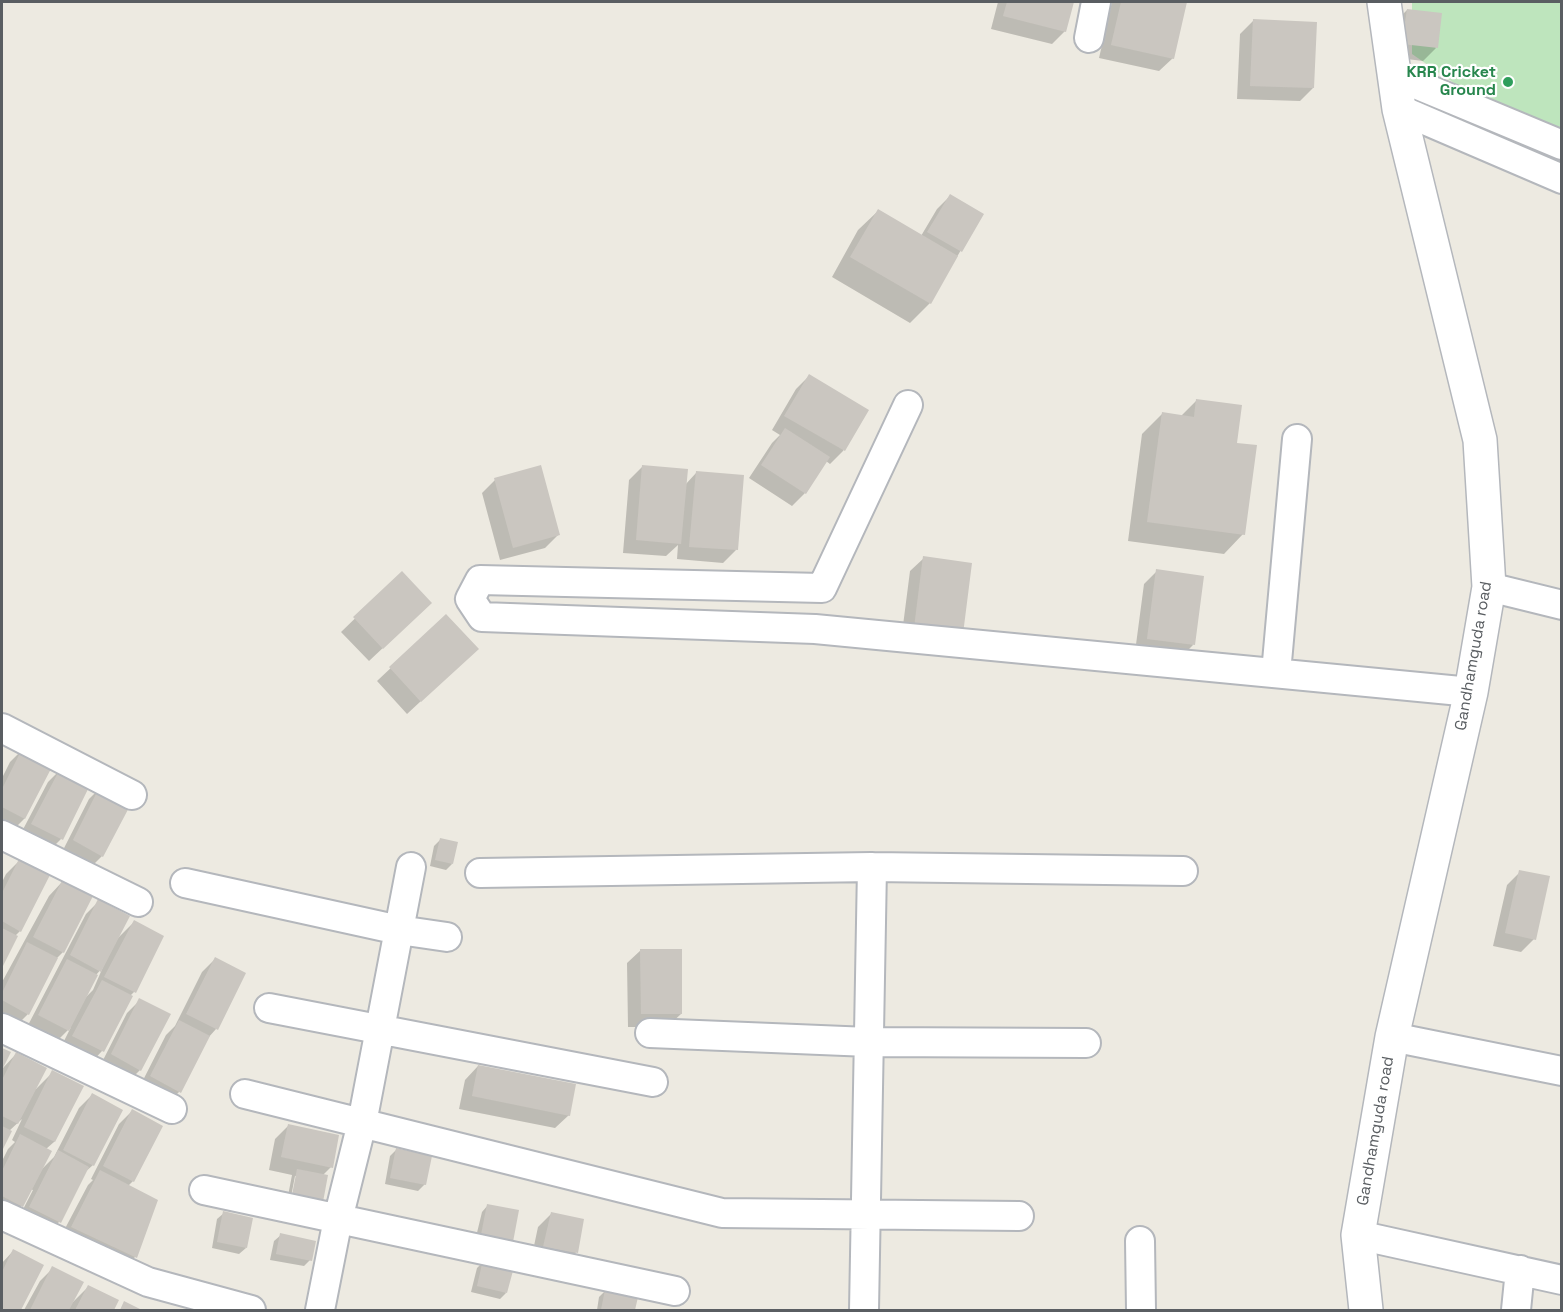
<!DOCTYPE html>
<html>
<head>
<meta charset="utf-8">
<style>
	body { margin:0 }
	#map { position:relative; width:1563px; height:1312px; overflow:hidden; background:#edeae1; font-family:"Space Grotesk",sans-serif }
	canvas { display:block }
	.frame { position:absolute; inset:0; border:3px solid #5a5e62; pointer-events:none }
</style>
</head>
<body>
<div id="map">
<canvas width="1563" height="1312"></canvas>
<div class="frame"></div>
</div>
<script>
const context = document.querySelector('canvas').getContext('2d');
context.lineJoin = 'round';
function fillPath(path, color) {
  context.fillStyle = color;
  context.fill(path, 'evenodd');
}
function toPath(rows) {
  const path = new Path2D();
  for (const r of rows) {
    path.moveTo(r[0], r[1]);
    for (let i = 2; i < r.length; i += 2) path.lineTo(r[i], r[i + 1]);
  }
  return path;
}
function stroke(path, color, width, dash) {
  context.strokeStyle = color;
  context.lineWidth = width;
  context.lineCap = dash ? 'butt' : 'round';
  context.setLineDash(dash || []);
  context.stroke(path);
}
function write(font, color, halo, rows, align = 'center') {
  context.font = font + ' "Space Grotesk",sans-serif';
  context.lineWidth = 4.5;
  context.setLineDash([]);
  context.textBaseline = 'middle';
  context.strokeStyle = halo;
  context.fillStyle = color;
  for (const [text, x, y, turn = 0] of rows) {
    context.save();
    context.translate(x, y);
    context.rotate((+turn || 0) * Math.PI / 180);
    context.textAlign = isNaN(turn) ? turn : align;
    if (halo) context.strokeText(text, 0, 0);
    context.fillText(text, 0, 0);
    context.restore();
  }
}
fillPath(toPath([
	[1412,2,1561,2,1561,134,1477,99,1412,54]
]), '#bee5bd');
fillPath(toPath([
	[998,2,1072,2,1065,31,1052,44,991,29],
	[1112,2,1185,2,1173,58,1159,71,1099,58],
	[1407,10,1436,48,1423,61,1390,57,1394,23],
	[1253,21,1313,88,1300,101,1237,99,1240,34],
	[950,196,982,214,930,303,910,323,832,277,858,230,878,211,921,236,937,209],
	[809,376,867,410,843,451,830,464,826,461,805,493,792,506,749,478,772,443,780,435,772,430,796,389],
	[1196,401,1235,444,1243,534,1224,554,1128,541,1142,434,1162,414,1181,416],
	[642,467,685,485,696,473,736,550,723,563,677,559,678,545,666,556,623,553,629,480],
	[495,480,559,534,545,548,500,560,482,493],
	[924,558,961,634,901,641,910,571],
	[1157,571,1193,645,1180,658,1135,652,1144,584],
	[402,573,417,616,369,661,341,632],
	[446,616,463,662,407,714,377,681],
	[23,749,52,764,24,819,11,832,2,827,2,778,10,762],
	[61,769,61,839,48,852,19,837,48,782],
	[102,786,102,856,89,869,61,854,89,799],
	[440,840,452,864,446,870,430,866,434,846],
	[19,861,20,931,15,936,2,964,2,882,6,874],
	[1520,872,1534,939,1521,952,1493,946,1507,885],
	[62,882,63,952,56,959,28,1014,15,1027,2,1020,2,982,49,896],
	[99,901,116,940,134,922,134,992,130,996,102,1051,89,1065,60,1049,71,1027,55,1043,26,1029,86,914],
	[103,967,93,990,84,999,96,975],
	[641,950,681,1014,667,1027,628,1027,627,963],
	[215,959,216,1029,208,1038,179,1092,166,1105,138,1090,166,1035,175,1026,202,972],
	[140,1000,140,1070,127,1083,99,1068,127,1013],
	[16,1054,36,1089,53,1072,82,1087,54,1142,46,1149,41,1170,54,1157,79,1108,92,1095,93,1165,84,1173,59,1222,46,1235,17,1221,33,1190,30,1189,21,1206,8,1219,2,1216,2,1161,8,1149,15,1142,12,1140,22,1119,9,1131,2,1148,2,1069],
	[478,1066,569,1115,555,1128,459,1109,465,1080],
	[132,1111,133,1181,128,1186,135,1257,122,1270,59,1240,88,1185,93,1180,91,1179,119,1124],
	[288,1126,331,1167,323,1175,295,1176,290,1202,287,1201,292,1175,269,1170,275,1139],
	[396,1150,425,1184,418,1191,385,1184,390,1156],
	[488,1205,518,1211,475,1241,482,1212],
	[224,1213,246,1248,239,1254,212,1248,217,1219],
	[551,1214,576,1253,563,1266,531,1260,538,1227],
	[281,1235,310,1260,304,1266,270,1260,274,1241],
	[13,1251,42,1266,20,1310,2,1310,2,1263],
	[483,1262,506,1293,500,1299,471,1292,477,1268],
	[53,1268,71,1304,89,1286,117,1301,112,1310,24,1310,40,1281],
	[605,1291,636,1298,633,1310,597,1310,599,1297]
]), '#0003');
fillPath(toPath([
	[1007,2,1074,2,1066,32,1003,16],
	[1121,2,1187,2,1174,59,1111,45],
	[1407,9,1442,13,1438,48,1402,44],
	[1253,19,1317,22,1314,88,1250,86],
	[950,194,984,214,962,252,927,232],
	[878,209,958,256,931,304,850,257],
	[809,374,869,410,845,451,784,416],
	[1196,399,1242,405,1237,443,1257,445,1245,535,1147,522,1162,412,1194,417],
	[785,428,830,457,806,494,761,465],
	[541,465,560,535,513,548,494,478],
	[642,465,688,469,681,544,636,540],
	[696,471,744,475,738,550,689,547],
	[923,556,972,563,963,634,914,628],
	[1156,569,1204,576,1195,645,1147,639],
	[402,571,432,603,383,649,353,617],
	[446,614,479,649,421,702,389,667],
	[23,747,54,763,25,819,2,807,2,789],
	[61,767,91,783,63,840,31,824],
	[101,784,133,800,103,857,73,840],
	[440,838,458,842,453,864,435,860],
	[19,859,50,875,21,932,2,921,2,893],
	[1519,870,1550,876,1536,940,1505,933],
	[62,881,93,896,64,953,33,937],
	[98,899,130,916,101,972,70,955],
	[134,920,164,936,136,993,104,977],
	[2,928,18,936,2,968],
	[27,942,58,958,29,1015,2,1000,2,993],
	[640,949,682,949,682,1014,641,1014],
	[215,957,246,973,218,1030,186,1014],
	[67,959,98,975,69,1031,38,1015],
	[102,980,133,996,104,1052,72,1036],
	[139,998,171,1014,141,1071,111,1054],
	[179,1020,210,1036,181,1093,150,1076],
	[2,1048,11,1052,2,1070],
	[16,1052,47,1068,18,1124,2,1116,2,1080],
	[478,1065,576,1084,570,1116,472,1096],
	[52,1070,84,1086,55,1142,24,1127],
	[92,1093,123,1110,94,1166,63,1150],
	[132,1109,163,1126,134,1182,103,1166],
	[288,1124,339,1135,333,1168,281,1157],
	[2,1126,12,1131,2,1151],
	[20,1134,52,1151,23,1207,2,1196,2,1171],
	[396,1148,432,1156,426,1185,390,1178],
	[58,1150,89,1167,61,1223,29,1207],
	[297,1169,328,1175,323,1202,292,1195],
	[100,1170,158,1200,137,1258,71,1227],
	[487,1204,519,1210,513,1242,481,1235],
	[223,1211,253,1218,247,1248,217,1242],
	[551,1212,584,1219,578,1253,543,1247],
	[280,1233,316,1241,312,1261,276,1254],
	[13,1249,44,1265,21,1310,2,1310,2,1272],
	[483,1260,514,1267,507,1293,477,1286],
	[52,1266,84,1282,69,1310,30,1310],
	[88,1285,119,1300,114,1310,75,1310],
	[605,1290,638,1297,635,1310,601,1310],
	[124,1301,142,1310,120,1310]
]), '#cac6c0');
const minor = toPath([
	[1089,38,1096,2],
	[1394,75,1562,145],
	[1399,109,1562,179],
	[908,405,822,588,480,580,470,599,482,617,815,629,1471,692],
	[1489,587,1562,605],
	[1276,673,1297,439],
	[2,728,132,795],
	[2,835,138,902],
	[480,873,872,867,1183,871],
	[185,883,399,930,447,937],
	[269,1008,653,1082],
	[2,1028,172,1109],
	[650,1033,869,1042,1086,1043],
	[1392,1037,1562,1071],
	[245,1094,722,1213,1019,1216],
	[204,1190,675,1291],
	[2,1215,148,1282,251,1310],
	[1358,1235,1562,1280],
	[1140,1241,1141,1310],
	[320,1310,338,1219,362,1123,411,867],
	[864,1310,872,867],
	[1516,1310,1520,1270]
]);
const tertiary = toPath([
	[1366,1310,1358,1235,1392,1037,1471,692,1489,587,1480,440,1399,109,1384,2]
]);
stroke(minor, '#b4b7bc', 32);
stroke(tertiary, '#b4b7bc', 36);
stroke(minor, '#fff', 28);
stroke(tertiary, '#fff', 33);
for (const [x, y, r, color] of [
	[1508,82,6,"#2e9e5b"]
]) {
  const dot = new Path2D();
  dot.arc(x, y, r, 0, 2 * Math.PI);
  context.fillStyle = color;
  context.fill(dot);
  stroke(dot, '#fff', 2);
}
write('bold 16px', '#27864d', '#fff', [
	["KRR Cricket",1496,73],
	["Ground",1496,91]
], 'right');
write('16px', '#5a5e62', '#fff', [
	["Gandhamguda road",1474,656,-80],
	["Gandhamguda road",1376,1131,-80]
]);
</script>
</body>
</html>
